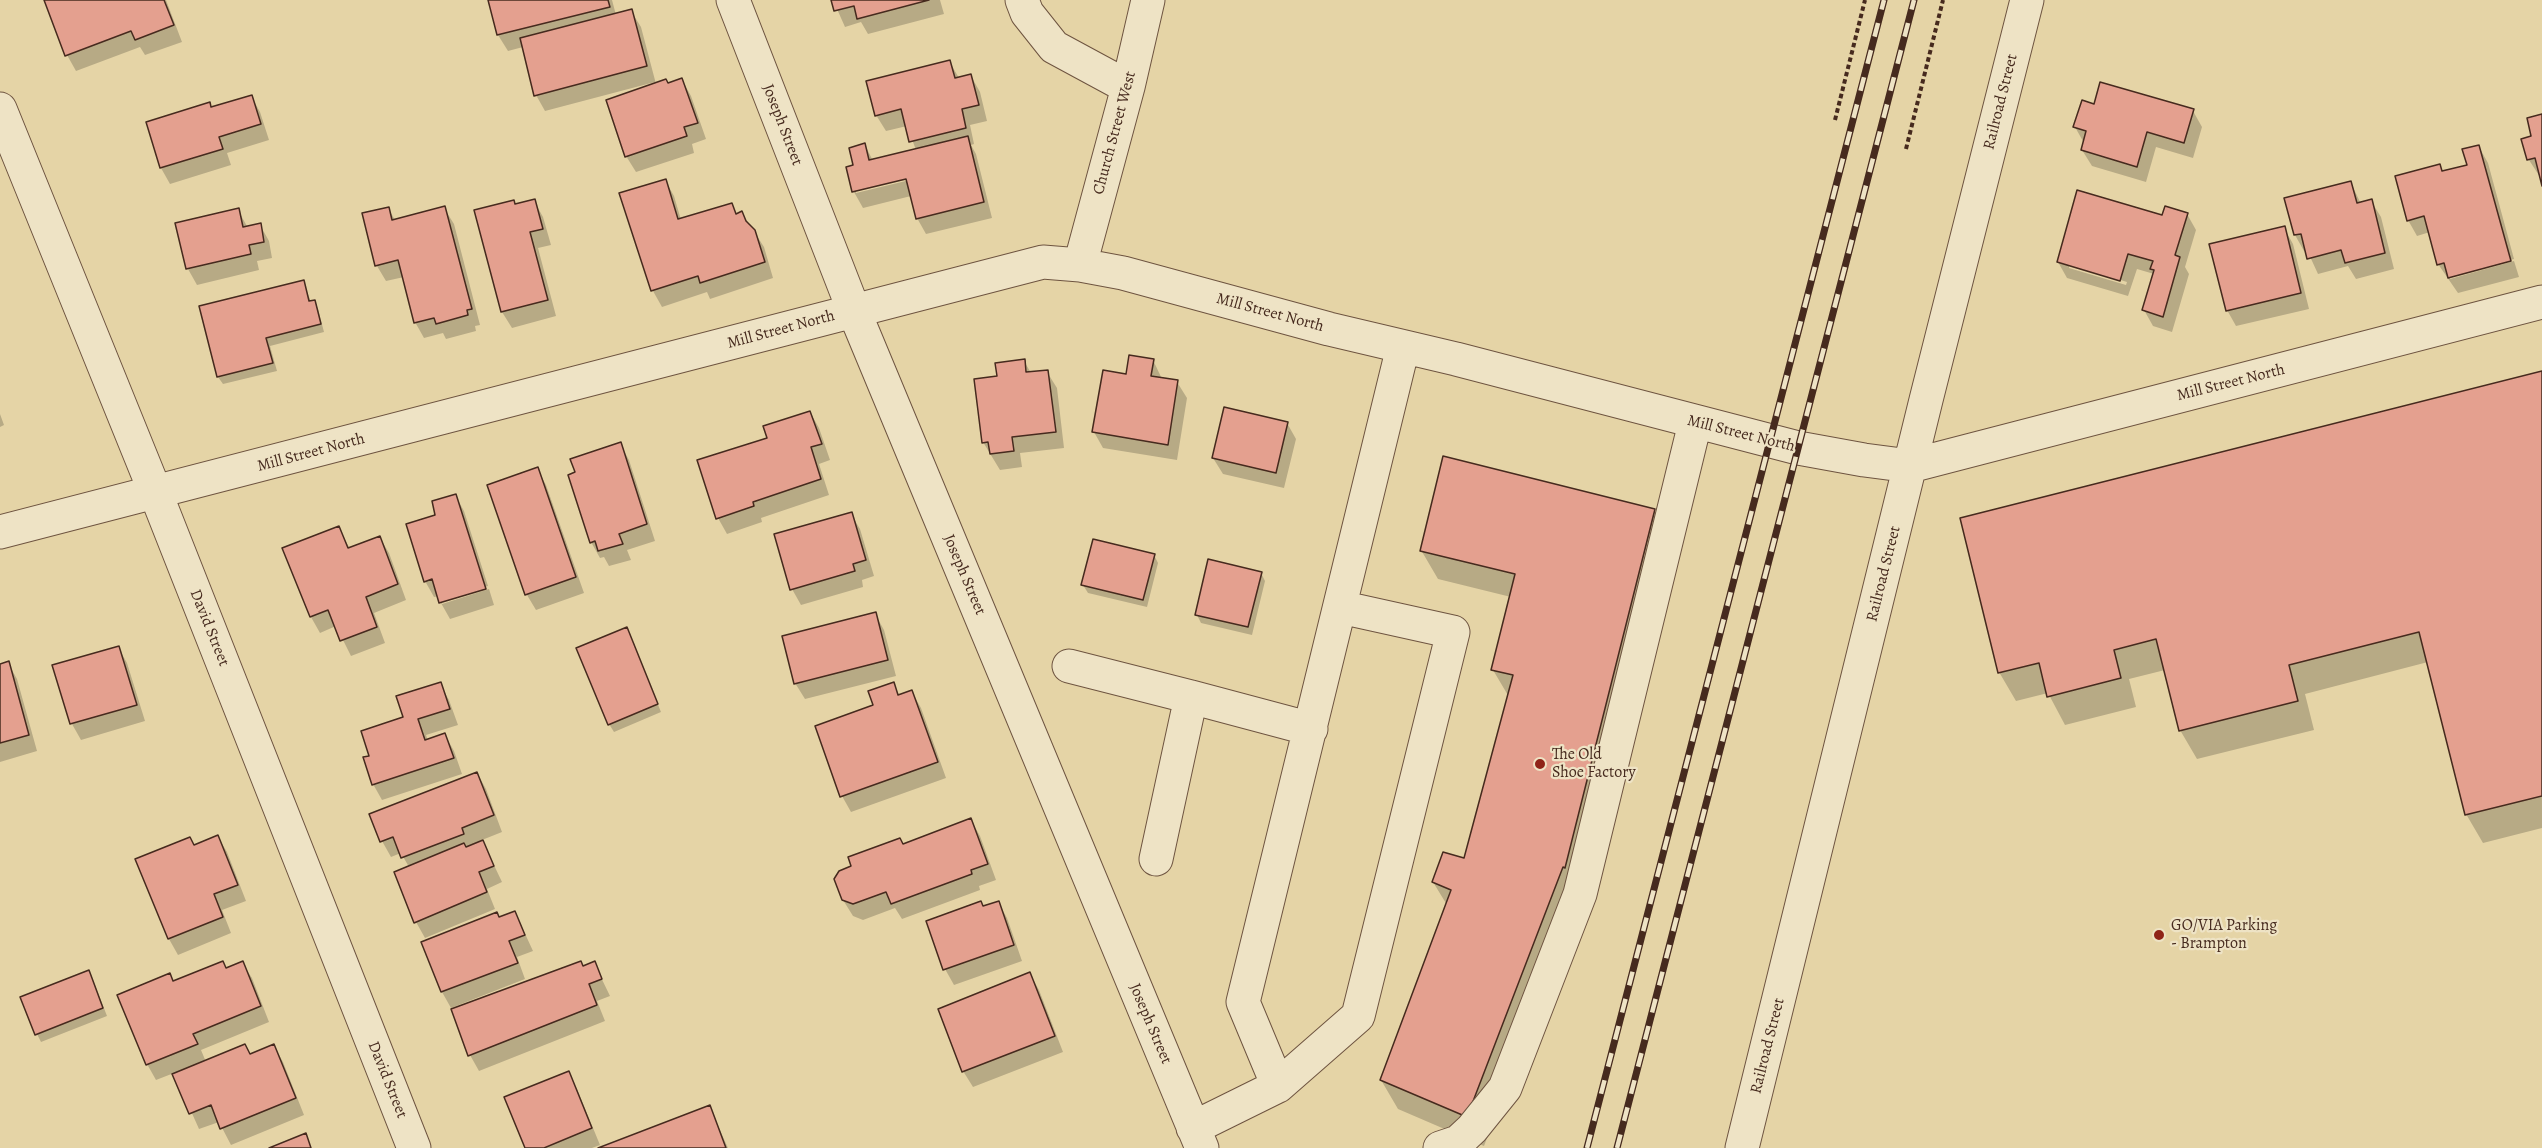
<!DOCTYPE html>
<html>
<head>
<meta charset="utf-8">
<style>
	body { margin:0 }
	canvas { display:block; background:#e5d4a6 }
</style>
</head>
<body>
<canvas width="2542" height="1148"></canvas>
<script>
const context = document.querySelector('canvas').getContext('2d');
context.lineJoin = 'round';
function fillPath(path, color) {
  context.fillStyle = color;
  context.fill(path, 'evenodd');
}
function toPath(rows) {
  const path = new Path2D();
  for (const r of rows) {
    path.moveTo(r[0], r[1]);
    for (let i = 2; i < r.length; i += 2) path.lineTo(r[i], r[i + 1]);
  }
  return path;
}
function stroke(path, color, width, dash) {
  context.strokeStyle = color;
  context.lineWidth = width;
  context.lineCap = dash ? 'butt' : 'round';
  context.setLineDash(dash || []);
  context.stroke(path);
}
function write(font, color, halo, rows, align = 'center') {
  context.font = font + ' Alegreya,serif';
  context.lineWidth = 4.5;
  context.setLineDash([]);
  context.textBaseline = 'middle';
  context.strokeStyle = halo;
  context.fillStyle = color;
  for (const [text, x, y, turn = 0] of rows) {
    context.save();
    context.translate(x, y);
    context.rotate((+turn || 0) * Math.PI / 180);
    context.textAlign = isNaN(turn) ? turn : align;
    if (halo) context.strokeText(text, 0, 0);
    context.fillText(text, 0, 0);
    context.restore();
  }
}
fillPath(toPath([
	[46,0,166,0,182,42,145,55,140,47,76,71,67,55],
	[490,0,612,0,616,15,631,11,641,27,656,84,668,85,682,80,691,96,706,139,692,144,694,153,636,172,626,156,655,82,545,111,536,95,523,47,508,51,498,35],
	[833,0,940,0,944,14,868,34,861,22,845,27],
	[949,61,959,78,971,76,980,92,987,121,970,125,974,144,971,145,976,154,992,218,926,234,917,218,911,196,863,208,854,192,848,168,855,166,865,145,873,161,916,150,907,126,886,131,876,115],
	[913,176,914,179,856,193,856,190],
	[251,96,260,112,269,140,227,153,231,165,170,184,161,168,148,123,212,109],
	[2095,105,2193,111,2202,127,2193,158,2156,147,2146,182,2092,166,2082,150,2084,143,2075,127],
	[2542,115,2542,180,2529,160,2533,137],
	[2479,147,2488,163,2514,259,2450,275,2450,279,2514,261,2519,277,2458,293,2438,264,2430,232,2417,236,2408,220,2440,166,2443,172,2469,166],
	[665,180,674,196,681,220,731,204,737,215,742,213,764,247,773,278,710,299,707,292,662,307,653,291,621,194],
	[2351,183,2361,204,2371,201,2381,217,2394,269,2356,279,2348,266,2318,274,2307,250,2304,251,2295,235],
	[534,201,543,217,551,245,538,248,556,316,512,328,502,312,476,211],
	[388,208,395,220,444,208,454,224,480,325,475,326,476,331,446,339,443,333,424,338,415,322,404,277,386,281,377,266,364,214],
	[238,210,248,228,260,225,269,241,272,258,257,261,259,270,197,285,188,269,177,224],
	[2187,214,2196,230,2185,267,2189,274,2172,332,2153,326,2144,310,2154,274,2137,269,2128,296,2067,278,2058,262,2163,217],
	[2069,264,2127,282,2126,285,2069,268],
	[2284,228,2293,244,2309,309,2236,326,2227,310],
	[303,281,311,302,314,301,318,309,324,332,270,346,277,371,223,384,218,377],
	[1153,360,1162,379,1177,382,1187,398,1177,460,1103,448,1094,432,1127,376],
	[1024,361,1031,373,1047,372,1057,388,1064,448,1020,453,1022,467,1000,470,983,442,998,378],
	[2542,373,2542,828,2483,843,2466,814,2428,662,2305,694,2314,730,2197,759,2180,730,2165,670,2129,679,2136,707,2065,725,2048,693,2016,701,1999,672],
	[810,412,819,428,830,460,819,464,829,495,761,518,762,522,727,534,718,518,769,439],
	[0,414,4,425,0,427],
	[1287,423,1296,439,1284,488,1223,474,1213,458],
	[620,444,629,460,655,541,627,550,631,560,609,566,604,557,600,558,591,542],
	[537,469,546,485,584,593,536,610,527,595,489,486],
	[455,495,464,511,488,586,442,601,442,604,489,589,494,605,450,619,441,603,439,596,434,597,425,581,437,516],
	[1654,511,1671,540,1579,896,1484,1146,1398,1109,1381,1080,1447,905,1433,882,1465,860,1509,697,1493,670,1511,597,1438,579,1421,550],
	[851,514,860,529,874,576,862,580,863,587,801,605,792,589],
	[339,528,350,549,380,538,389,553,406,600,374,613,385,643,351,656,336,626,320,633,311,617,284,549],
	[1154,555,1158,563,1147,607,1088,593,1083,585],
	[1261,573,1265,581,1252,635,1201,623,1197,615],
	[875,614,884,630,896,676,805,699,795,683],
	[630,636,661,712,614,732,609,724],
	[118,647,127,663,145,721,81,740,72,724,54,666],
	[8,663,17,679,37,751,0,762,0,665],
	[440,684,449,700,458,725,426,735,428,741,445,735,454,751,462,774,382,800,373,784,371,757],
	[893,684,900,696,912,692,921,708,946,778,851,812,842,796,875,706],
	[477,773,486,789,502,832,482,840,502,882,487,889,495,909,425,938,416,922,396,872,409,867,401,853,391,857,382,841],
	[971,820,980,836,996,880,979,886,980,890,902,919,895,908,863,920,853,916,843,900,903,845],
	[218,837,227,852,246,901,222,910,231,933,178,955,169,939,137,859,194,846],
	[998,902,1007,918,1022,961,954,985,945,969,983,908],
	[515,912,533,951,517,957,525,979,451,1008,442,992,423,942],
	[242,963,252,978,269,1022,201,1050,206,1062,250,1055,274,1046,283,1062,304,1115,231,1145,219,1122,199,1129,174,1073,156,1080,147,1064,173,982],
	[594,963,610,996,597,1001,605,1021,479,1071,470,1055,583,967],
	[1030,974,1039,990,1063,1052,973,1087,963,1071],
	[93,980,107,1016,41,1042,37,1034],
	[568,1073,577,1089,600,1145,592,1148,526,1148],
	[709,1106,728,1148,602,1148]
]), '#0003');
const building = toPath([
	[44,0,164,0,174,25,135,40,131,31,65,56,44,0],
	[488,0,608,0,610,7,497,35,488,0],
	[831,0,929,0,857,19,854,6,834,11,831,0],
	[632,9,647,66,534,96,520,38,632,9],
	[950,60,955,78,971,74,979,105,962,109,966,128,909,142,901,109,875,116,866,81,950,60],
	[682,78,698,123,684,127,687,136,625,157,606,100,666,79,668,83,682,78],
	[2100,82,2194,109,2184,143,2147,132,2137,167,2081,150,2086,131,2073,127,2082,100,2094,104,2100,82],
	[252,95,261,124,219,137,223,149,160,168,146,122,210,102,211,107,252,95],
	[2542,114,2542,186,2535,158,2527,160,2521,139,2531,136,2527,118,2542,114],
	[968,136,984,202,916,219,906,179,852,192,846,167,853,165,849,148,865,143,869,160,968,136],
	[2479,145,2511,261,2448,278,2444,263,2437,265,2424,216,2407,221,2395,176,2440,164,2442,171,2467,165,2462,149,2479,145],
	[666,179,678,219,732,203,736,214,742,211,746,221,755,230,765,262,700,283,698,276,651,291,619,193,666,179],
	[2351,181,2357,203,2372,199,2385,253,2345,263,2341,250,2307,259,2301,234,2294,235,2284,198,2351,181],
	[2077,190,2162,215,2165,206,2188,213,2175,255,2180,257,2163,317,2142,310,2154,270,2150,269,2153,261,2128,254,2120,281,2057,262,2077,190],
	[535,199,543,229,530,232,548,300,501,312,474,210,514,200,515,204,535,199],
	[445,206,472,309,467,310,468,315,436,324,434,318,414,323,398,260,375,266,362,213,389,207,392,220,445,206],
	[239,208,243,227,261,223,264,242,249,245,251,254,186,269,175,223,239,208],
	[2285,226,2301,293,2226,311,2209,244,2285,226],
	[304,280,309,301,315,300,321,324,266,338,273,363,217,377,199,306,304,280],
	[1129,355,1154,359,1151,376,1178,380,1168,445,1092,432,1103,370,1126,374,1129,355],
	[1025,359,1026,372,1048,370,1056,432,1012,437,1014,451,990,454,988,442,982,443,974,379,997,376,995,363,1025,359],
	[2542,371,2542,796,2465,815,2419,632,2289,665,2298,701,2179,731,2156,639,2114,650,2121,678,2047,697,2039,663,1998,673,1960,518,2542,371],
	[1224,407,1288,422,1276,473,1212,458,1224,407],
	[810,411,822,444,811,447,821,479,753,502,754,506,716,519,697,460,767,438,763,426,810,411],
	[621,442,647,524,619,534,623,544,598,551,595,541,590,543,568,475,575,472,570,459,621,442],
	[1443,456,1655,509,1565,868,1563,867,1467,1117,1380,1080,1451,890,1432,882,1443,852,1464,858,1513,675,1491,670,1515,574,1420,551,1443,456],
	[538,467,576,577,525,595,487,485,538,467],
	[456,494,486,589,439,603,432,579,424,582,406,524,435,515,432,501,456,494],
	[852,512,866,560,853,564,855,571,790,590,774,534,852,512],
	[339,526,348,548,380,536,398,584,366,597,377,627,340,641,328,610,310,617,282,548,339,526],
	[1093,539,1155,554,1143,600,1081,585,1093,539],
	[1208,559,1262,572,1248,627,1195,615,1208,559],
	[876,612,888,660,794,684,782,636,876,612],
	[627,627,658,704,608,725,576,648,627,627],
	[119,646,137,705,70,724,52,665,119,646],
	[9,661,29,735,0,743,0,664,9,661],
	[441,682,450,709,418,719,425,740,445,733,454,758,372,785,363,757,369,756,361,731,403,717,396,696,441,682],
	[894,682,898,695,912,690,938,762,840,797,815,726,873,705,868,691,894,682],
	[477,772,494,815,462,828,464,834,401,858,393,837,380,842,369,814,477,772],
	[971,818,988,864,971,870,972,874,891,904,886,892,853,904,842,900,834,879,839,871,851,866,848,857,900,838,903,844,971,818],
	[218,835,238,885,214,894,223,917,168,939,135,859,190,837,194,845,218,835],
	[483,840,494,866,479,872,487,892,414,923,394,872,464,843,466,847,483,840],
	[981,901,983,906,999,901,1014,945,943,970,926,921,981,901],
	[515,911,525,935,509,941,518,963,441,992,421,942,497,912,499,917,515,911],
	[223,961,226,968,243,961,261,1006,193,1034,198,1044,146,1065,117,995,170,973,173,981,223,961],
	[581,961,583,966,595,961,602,979,589,984,597,1005,468,1056,451,1009,581,961],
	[89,970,103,1008,35,1035,20,997,89,970],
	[1030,972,1055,1036,962,1072,938,1009,1030,972],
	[245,1044,250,1054,274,1044,296,1098,220,1129,211,1105,189,1114,172,1074,245,1044],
	[569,1071,592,1128,544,1148,525,1148,504,1097,569,1071],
	[710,1105,726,1148,598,1148,710,1105],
	[306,1133,311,1148,269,1148,306,1133]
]);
fillPath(building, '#e4a08f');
stroke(building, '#462a1e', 1.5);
const minor = toPath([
	[733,0,854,311,1202,1148],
	[1022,0,1027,13,1054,47,1128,87],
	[0,109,156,494,414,1148],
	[1080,265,1128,87,1148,0],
	[0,532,1043,262,1080,265,1123,273,1329,329,1456,359,1798,448,1864,460,1910,466,2542,302],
	[1069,666,1191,697],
	[1156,859,1191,697,1311,729],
	[1278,1086,1358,1016,1453,632,1340,607],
	[1193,1128,1278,1086,1243,1002,1403,347],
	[1440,1148,1458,1142,1472,1129,1505,1088,1580,894,1695,423],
	[1742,1148,1926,400,2027,0]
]);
stroke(minor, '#6e5440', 35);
stroke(toPath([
	[1835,120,1865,0],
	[1906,149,1943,0]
]), '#462a1e', 4, [4.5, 3]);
stroke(minor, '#eee3c5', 33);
const rail = toPath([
	[1587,1148,1884,0],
	[1617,1148,1914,0]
]);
stroke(rail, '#462a1e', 7);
stroke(rail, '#eee3c5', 4.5, [14]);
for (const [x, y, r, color] of [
	[1540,764,6,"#8f2418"],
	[2159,935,6,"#8f2418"]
]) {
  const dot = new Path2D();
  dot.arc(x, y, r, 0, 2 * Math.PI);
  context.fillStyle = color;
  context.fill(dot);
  stroke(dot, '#eee3c5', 2);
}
write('16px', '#462a1e', '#eee3c5', [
	["Railroad Street",2001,102,-76],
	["Joseph Street",782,125,69],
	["Church Street West",1115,133,-75],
	["Mill Street North",1270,313,15],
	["Mill Street North",781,330,-15],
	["Mill Street North",2231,383,-14],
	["Mill Street North",1741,434,14],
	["Mill Street North",311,453,-15],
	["Railroad Street",1884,574,-76],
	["Joseph Street",964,575,67],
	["David Street",209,628,68],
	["Joseph Street",1150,1024,67],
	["Railroad Street",1768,1046,-76],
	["David Street",387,1080,68]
]);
write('16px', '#462a1e', '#eee3c5', [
	["The Old",1552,755],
	["Shoe Factory",1552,773],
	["GO/VIA Parking",2171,926],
	["- Brampton",2171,944]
], 'left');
</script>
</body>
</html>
